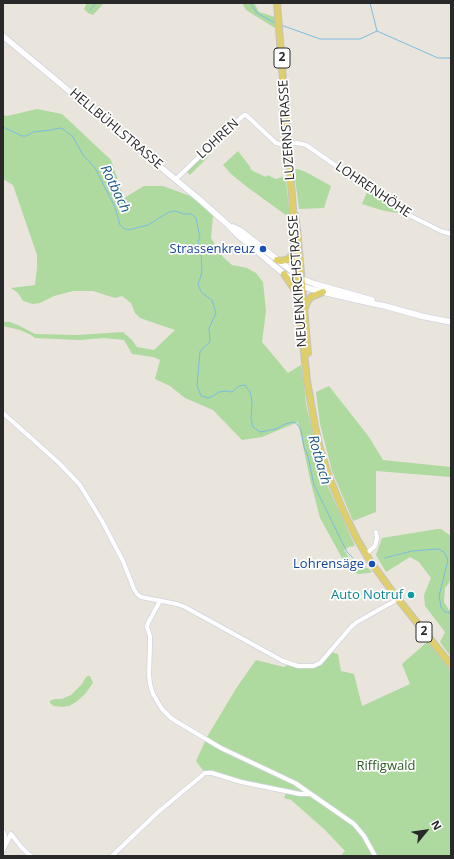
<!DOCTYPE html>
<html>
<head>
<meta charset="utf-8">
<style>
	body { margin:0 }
	#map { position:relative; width:454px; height:859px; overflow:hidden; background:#e9e5dc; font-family:"Open Sans",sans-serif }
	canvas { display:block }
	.frame { position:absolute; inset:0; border:4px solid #292929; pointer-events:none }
	.north { position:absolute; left:406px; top:811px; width:40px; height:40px; -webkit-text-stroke:3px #fff; paint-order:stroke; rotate:61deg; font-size:11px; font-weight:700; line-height:16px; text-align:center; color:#292929 }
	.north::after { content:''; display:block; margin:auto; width:14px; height:18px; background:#292929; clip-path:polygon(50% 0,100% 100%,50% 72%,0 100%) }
</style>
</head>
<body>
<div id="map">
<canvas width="454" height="859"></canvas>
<div class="frame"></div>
<div class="north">N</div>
</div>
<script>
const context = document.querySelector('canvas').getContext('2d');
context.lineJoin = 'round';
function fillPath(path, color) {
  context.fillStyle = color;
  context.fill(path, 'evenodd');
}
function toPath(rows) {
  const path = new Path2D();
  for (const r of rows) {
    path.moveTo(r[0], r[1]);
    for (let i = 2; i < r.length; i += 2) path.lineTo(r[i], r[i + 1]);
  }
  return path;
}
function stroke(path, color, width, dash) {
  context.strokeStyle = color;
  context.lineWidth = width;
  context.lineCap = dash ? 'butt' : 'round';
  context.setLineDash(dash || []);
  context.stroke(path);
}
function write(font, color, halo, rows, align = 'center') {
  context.font = font + ' "Open Sans",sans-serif';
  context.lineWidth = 3.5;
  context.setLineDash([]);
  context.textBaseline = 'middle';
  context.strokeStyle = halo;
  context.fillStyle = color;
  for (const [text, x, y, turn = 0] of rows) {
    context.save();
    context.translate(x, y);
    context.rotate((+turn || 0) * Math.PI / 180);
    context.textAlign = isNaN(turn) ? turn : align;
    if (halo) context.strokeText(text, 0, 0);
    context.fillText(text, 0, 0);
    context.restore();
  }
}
fillPath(toPath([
	[87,3,104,3,93,15,88,13,84,9],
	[242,3,254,3,259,12,275,17,275,28,246,10],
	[37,109,62,114,111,160,124,198,144,186,163,186,193,197,213,216,211,238,223,257,232,265,247,268,256,273,263,282,266,311,262,342,288,373,301,365,305,394,306,404,319,461,328,487,355,546,349,547,344,550,351,561,358,566,368,568,372,572,369,573,359,574,352,572,347,567,320,518,310,479,298,422,262,437,242,440,213,410,185,398,170,386,155,379,160,360,153,357,132,354,124,340,104,338,79,340,35,338,31,335,20,330,3,326,3,322,10,322,20,326,35,334,77,335,123,332,132,340,137,347,154,350,175,330,140,318,135,313,131,303,122,296,115,298,93,291,73,291,54,296,40,303,33,304,23,301,18,293,11,288,35,285,37,268,37,255,13,185,3,179,3,115,7,116],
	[238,151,251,168,250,169,255,172,266,177,267,175,276,179,282,177,286,179,290,218,247,187,231,174,223,165],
	[205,153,209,156,190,175,186,171],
	[295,169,301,170,306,172,331,186,324,208,299,209,295,178,296,174],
	[368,190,399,211,399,213,396,213,381,210,362,204],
	[329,386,369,437,383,460,451,467,451,477,376,471,376,512,353,521,332,471,320,424,316,392],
	[437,529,441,529,451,536,451,576,449,583,445,588,444,602,449,610,451,610,451,657,440,642,445,632,425,606,424,595,431,578,419,562,410,557,386,572,376,555,382,538],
	[427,642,432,647,451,671,451,856,377,856,366,837,359,828,307,791,301,793,245,782,209,770,204,772,196,761,207,737,237,687,256,660,284,667,289,664,315,667,320,665,331,652,338,654,341,671,354,674,362,706,410,684,402,664],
	[88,676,90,676,93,683,85,694,76,702,69,706,62,707,54,706,50,703,50,701,54,699,62,699,71,695,82,684,86,677],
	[286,793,304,795,310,797,338,814,352,825,360,833,374,856,340,856,345,851,324,829,291,800,284,798]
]), '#aed99f');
stroke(toPath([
	[250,3,257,13,275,23],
	[370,3,377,31],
	[90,10,96,3],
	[281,25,320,39,360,39,377,31,438,58,451,58],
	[3,127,22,136,26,136,33,132,51,130,60,128,63,129,73,137,83,155,95,168,115,207,120,225,123,228,128,230,148,225,169,212,175,211,184,214,191,214,196,218,200,238,198,241,201,252,202,272,198,285,202,293,212,300,216,313,209,328,210,342,200,351,197,386,201,396,208,398,213,396,219,392,226,391,232,392,239,386,245,385,250,392,252,401,251,419,253,427,260,432,276,429,285,424,294,422,298,425,301,430,304,447,308,456,314,485,347,552,353,558],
	[385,558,412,551,438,549,444,552,448,560,439,596,441,607,445,612,451,613]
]), '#7cbcdf', 1);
const minor = toPath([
	[297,143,306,145,403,212,441,231,451,234],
	[176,179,225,132,244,115,246,115,276,143,280,144],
	[3,413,59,463,80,485,102,521,123,561,134,589,137,594,141,597,177,604,185,607,283,661,298,666,313,666,320,663,351,627,357,622,398,599],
	[366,554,375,546,377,538,376,532],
	[160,601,148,623,147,627,150,636,150,647,149,674,150,684,153,694,162,709,171,718,179,723,221,748,295,783,354,824,364,836,375,856],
	[3,831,5,836,3,842],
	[3,850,11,834,22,848,31,856],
	[112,856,157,813,205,773,212,773,241,782,300,794,310,794]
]);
const secondary = toPath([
	[3,36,199,199,227,224,239,236,283,273,302,286,314,290,375,304,385,306,421,316,451,322],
	[233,227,241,231,302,279,315,284,372,300]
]);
const primary = toPath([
	[277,3,290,169,293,209,292,219,298,295,307,381,315,426,320,449,329,477,345,515,357,539,370,561,398,599,451,665],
	[295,215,297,229,300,262,308,353],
	[277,260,281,261,288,259,291,256,294,252],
	[284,274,297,293],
	[305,308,307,302,311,297,323,292]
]);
stroke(minor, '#d2d3e0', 5.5);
stroke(secondary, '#d2d3e0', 7);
stroke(primary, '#c3c3c3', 8);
stroke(minor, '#fff', 4);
stroke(secondary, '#fff', 5.5);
stroke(primary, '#dfce6c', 6);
const minorBridge = toPath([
	[280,144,297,143]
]);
stroke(minorBridge, '#d2d3e0', 5.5, []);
stroke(minorBridge, '#fff', 4);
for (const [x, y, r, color] of [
	[263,249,4,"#1a4fb4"],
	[372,564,4,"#1a4fb4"],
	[411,595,4,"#0f9aa8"]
]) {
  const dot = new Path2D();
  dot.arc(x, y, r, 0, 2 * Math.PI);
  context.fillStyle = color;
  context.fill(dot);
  stroke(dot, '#fff', 1.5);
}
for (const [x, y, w] of [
	[282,58,16],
	[424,632,16]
]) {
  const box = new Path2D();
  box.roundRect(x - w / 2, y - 10, w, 20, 3);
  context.fillStyle = '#fff';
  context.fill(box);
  stroke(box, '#292929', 1);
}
write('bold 12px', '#292929', null, [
	["2",282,58],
	["2",424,632]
]);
write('13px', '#292929', '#fff', [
	["HELLBÜHLSTRASSE",116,129,40],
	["LUZERNSTRASSE",287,130,-94],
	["LOHREN",218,139,-43],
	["LOHRENHÖHE",373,190,34],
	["NEUENKIRCHSTRASSE",298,281,-94]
]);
write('13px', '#164399', '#fff', [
	["Strassenkreuz",255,249],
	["Lohrensäge",364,564]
], 'right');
write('13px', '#0d838f', '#fff', [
	["Auto Notruf",403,595]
], 'right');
write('13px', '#295c22', '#fff', [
	["Riffigwald",386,766]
]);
write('italic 14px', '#1d5a88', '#fff', [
	["Rotbach",115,189,64],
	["Rotbach",319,460,74]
]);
</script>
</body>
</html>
